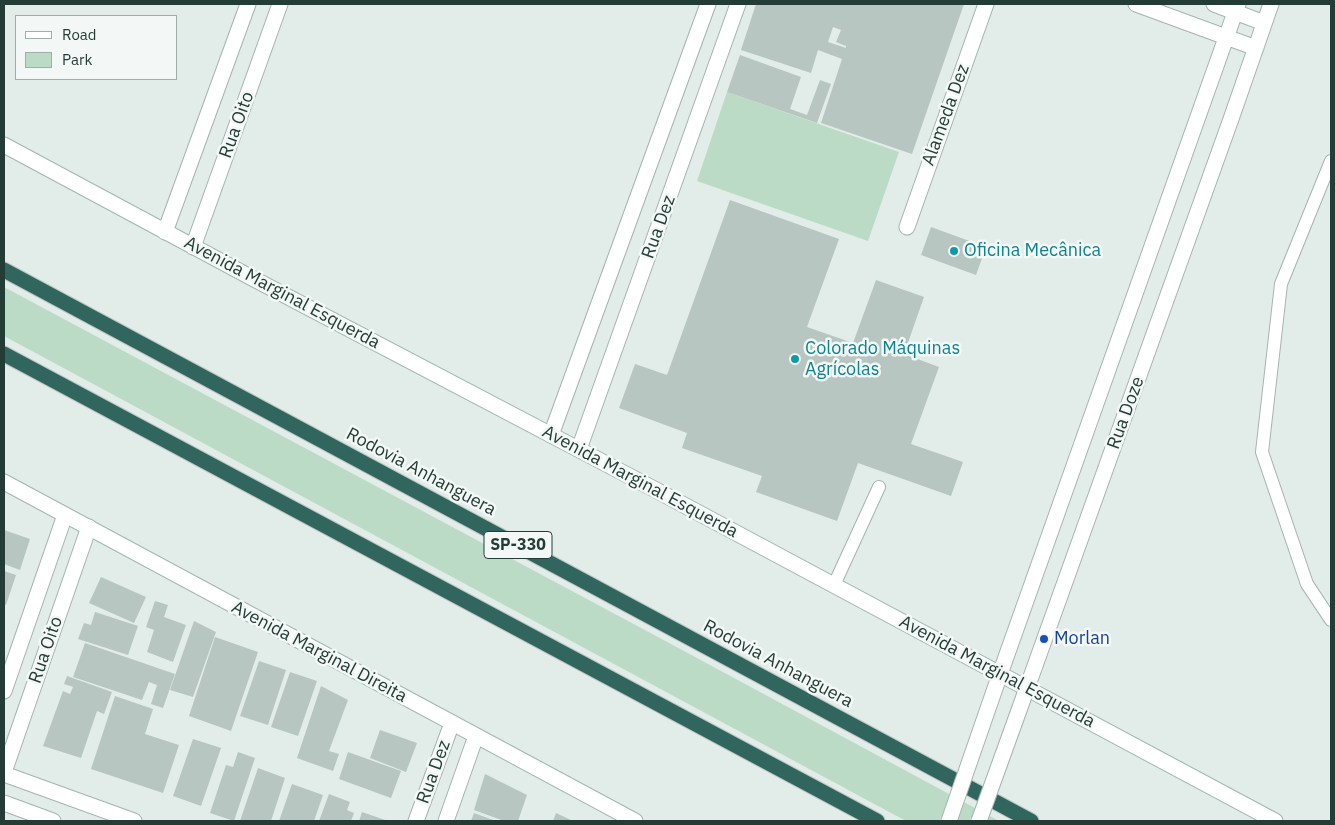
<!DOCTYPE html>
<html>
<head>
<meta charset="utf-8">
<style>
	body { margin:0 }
	#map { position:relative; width:1335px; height:825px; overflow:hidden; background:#e2ece8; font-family:"IBM Plex Sans",sans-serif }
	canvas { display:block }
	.frame { position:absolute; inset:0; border:5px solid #233c36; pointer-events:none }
	.legend { position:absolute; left:15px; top:15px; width:162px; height:65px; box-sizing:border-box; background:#f3f8f6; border:1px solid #a0ada9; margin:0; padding:6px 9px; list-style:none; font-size:15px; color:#233c36 }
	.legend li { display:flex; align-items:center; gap:10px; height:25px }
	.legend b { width:25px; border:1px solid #a0ada9 }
</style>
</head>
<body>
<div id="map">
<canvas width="1335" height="825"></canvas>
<div class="frame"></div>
<ul class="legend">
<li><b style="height:6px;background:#fff"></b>Road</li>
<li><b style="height:14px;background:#bcdbc6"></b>Park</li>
</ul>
</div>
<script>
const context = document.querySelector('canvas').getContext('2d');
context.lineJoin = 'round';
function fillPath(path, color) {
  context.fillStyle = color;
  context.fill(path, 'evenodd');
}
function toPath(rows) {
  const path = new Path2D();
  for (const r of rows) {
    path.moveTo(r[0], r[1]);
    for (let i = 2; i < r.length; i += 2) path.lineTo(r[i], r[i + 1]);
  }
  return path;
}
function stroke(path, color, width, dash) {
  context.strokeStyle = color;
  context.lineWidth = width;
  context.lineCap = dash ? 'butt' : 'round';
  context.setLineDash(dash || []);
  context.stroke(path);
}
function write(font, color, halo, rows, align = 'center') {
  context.font = font + ' "IBM Plex Sans",sans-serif';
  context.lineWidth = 5;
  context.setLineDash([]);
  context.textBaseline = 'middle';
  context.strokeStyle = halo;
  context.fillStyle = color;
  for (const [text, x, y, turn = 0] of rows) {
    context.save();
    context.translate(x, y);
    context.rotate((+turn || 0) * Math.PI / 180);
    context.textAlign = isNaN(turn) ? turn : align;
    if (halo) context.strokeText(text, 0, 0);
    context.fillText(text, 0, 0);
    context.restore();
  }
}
fillPath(toPath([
	[727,92,899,152,868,241,697,181],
	[4,287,684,651,999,821,906,821,4,336]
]), '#bcdbc6');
fillPath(toPath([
	[756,4,964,4,912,154,821,123,842,59,818,50,811,73,741,50],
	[833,27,841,30,836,42,846,46,846,48,828,42],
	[740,55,801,77,790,109,807,115,820,80,831,84,817,123,727,92],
	[730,200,839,239,807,327,853,343,876,280,924,297,904,354,939,367,911,444,963,462,951,496,858,463,837,521,756,492,762,476,682,448,687,433,619,408,635,364,667,375],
	[931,227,986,247,976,275,921,255],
	[4,530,30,539,20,570,4,564],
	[4,571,16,575,6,605,4,604],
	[101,577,146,597,134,623,89,603],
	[155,601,168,605,164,617,186,625,173,662,147,652,154,630,146,627],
	[95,612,138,626,128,655,78,639,84,623,91,625],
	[194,621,216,632,193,697,170,690],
	[215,637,258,652,231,731,189,716],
	[85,643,175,674,163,708,151,704,157,685,149,682,142,700,73,677],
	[259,661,286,670,268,725,240,716],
	[290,672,317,681,298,736,271,727],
	[67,676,112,692,104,714,97,711,81,758,43,746,63,691,70,694,73,687,64,684],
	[321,686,348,700,329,751,339,754,333,771,297,758],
	[115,696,153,709,145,734,179,745,163,793,91,769],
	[380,730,417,743,406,772,370,758],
	[193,739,221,748,201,806,173,796],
	[238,752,255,758,234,821,210,813,226,765,233,767],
	[348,752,401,771,391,798,339,779],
	[258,768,285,778,271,821,240,821],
	[485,774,527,795,518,821,504,821,474,810],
	[292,784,323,795,314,821,279,821],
	[329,794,350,802,347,810,354,813,351,821,319,821],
	[362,812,388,821,359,821],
	[474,813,496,821,471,821],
	[556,813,573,821,553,821]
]), '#b8c6c1');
const lane = toPath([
	[1331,161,1281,284,1262,452,1307,584,1331,620],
	[834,585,879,487]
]);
const street = toPath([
	[1136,4,1256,48],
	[1214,4,1264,23],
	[907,227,986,4],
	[165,232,248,4],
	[193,247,280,4],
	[551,435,708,4],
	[579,449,738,4],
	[1000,674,1238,4],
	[1027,688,1231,119,1271,4],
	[4,691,65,515],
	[4,772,89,527],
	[4,774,134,821],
	[4,803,53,821],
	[416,821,452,723],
	[446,821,476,736]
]);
const secondary = toPath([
	[4,145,252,278,654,489,1275,821],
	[4,482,635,821]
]);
const highway = toPath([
	[4,270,1031,821],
	[4,354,877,821]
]);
stroke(lane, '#a5b4af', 14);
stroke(street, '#a5b4af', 17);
stroke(secondary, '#a1b7b0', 17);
stroke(highway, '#c1c8c7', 17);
stroke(lane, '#fff', 12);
stroke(street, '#fff', 15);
stroke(secondary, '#fff', 15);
stroke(highway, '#31665e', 15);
const streetBridge = toPath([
	[949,821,1000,674],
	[979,821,1027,688]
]);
stroke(streetBridge, '#a5b4af', 17, []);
stroke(streetBridge, '#fff', 15);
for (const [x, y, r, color] of [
	[954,251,5,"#0f9aa8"],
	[795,359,5,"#0f9aa8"],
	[1044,639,5,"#1a4fb4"]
]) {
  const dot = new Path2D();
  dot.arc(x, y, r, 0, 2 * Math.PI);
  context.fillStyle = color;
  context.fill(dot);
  stroke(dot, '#f3f8f6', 2);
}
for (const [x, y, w] of [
	[518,545,68]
]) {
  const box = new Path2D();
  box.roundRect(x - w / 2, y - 13.5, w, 27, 4);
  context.fillStyle = '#f3f8f6';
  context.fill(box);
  stroke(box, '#233c36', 1);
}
write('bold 16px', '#233c36', null, [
	["SP-330",518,545]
]);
write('18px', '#233c36', '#f3f8f6', [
	["Alameda Dez",946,115,-70],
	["Rua Oito",237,125,-70],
	["Rua Dez",659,227,-70],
	["Avenida Marginal Esquerda",282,293,28],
	["Rua Doze",1126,413,-70],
	["Rodovia Anhanguera",421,472,28],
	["Avenida Marginal Esquerda",640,482,28],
	["Rua Oito",46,650,-71],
	["Avenida Marginal Direita",319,652,28],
	["Rodovia Anhanguera",778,664,28],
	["Avenida Marginal Esquerda",997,672,28],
	["Rua Dez",434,772,-70]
]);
write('18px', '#0d838f', '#f3f8f6', [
	["Oficina Mecânica",964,251],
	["Colorado Máquinas",805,349],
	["Agrícolas",805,370]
], 'left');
write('18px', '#164399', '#f3f8f6', [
	["Morlan",1054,639]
], 'left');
</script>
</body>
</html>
